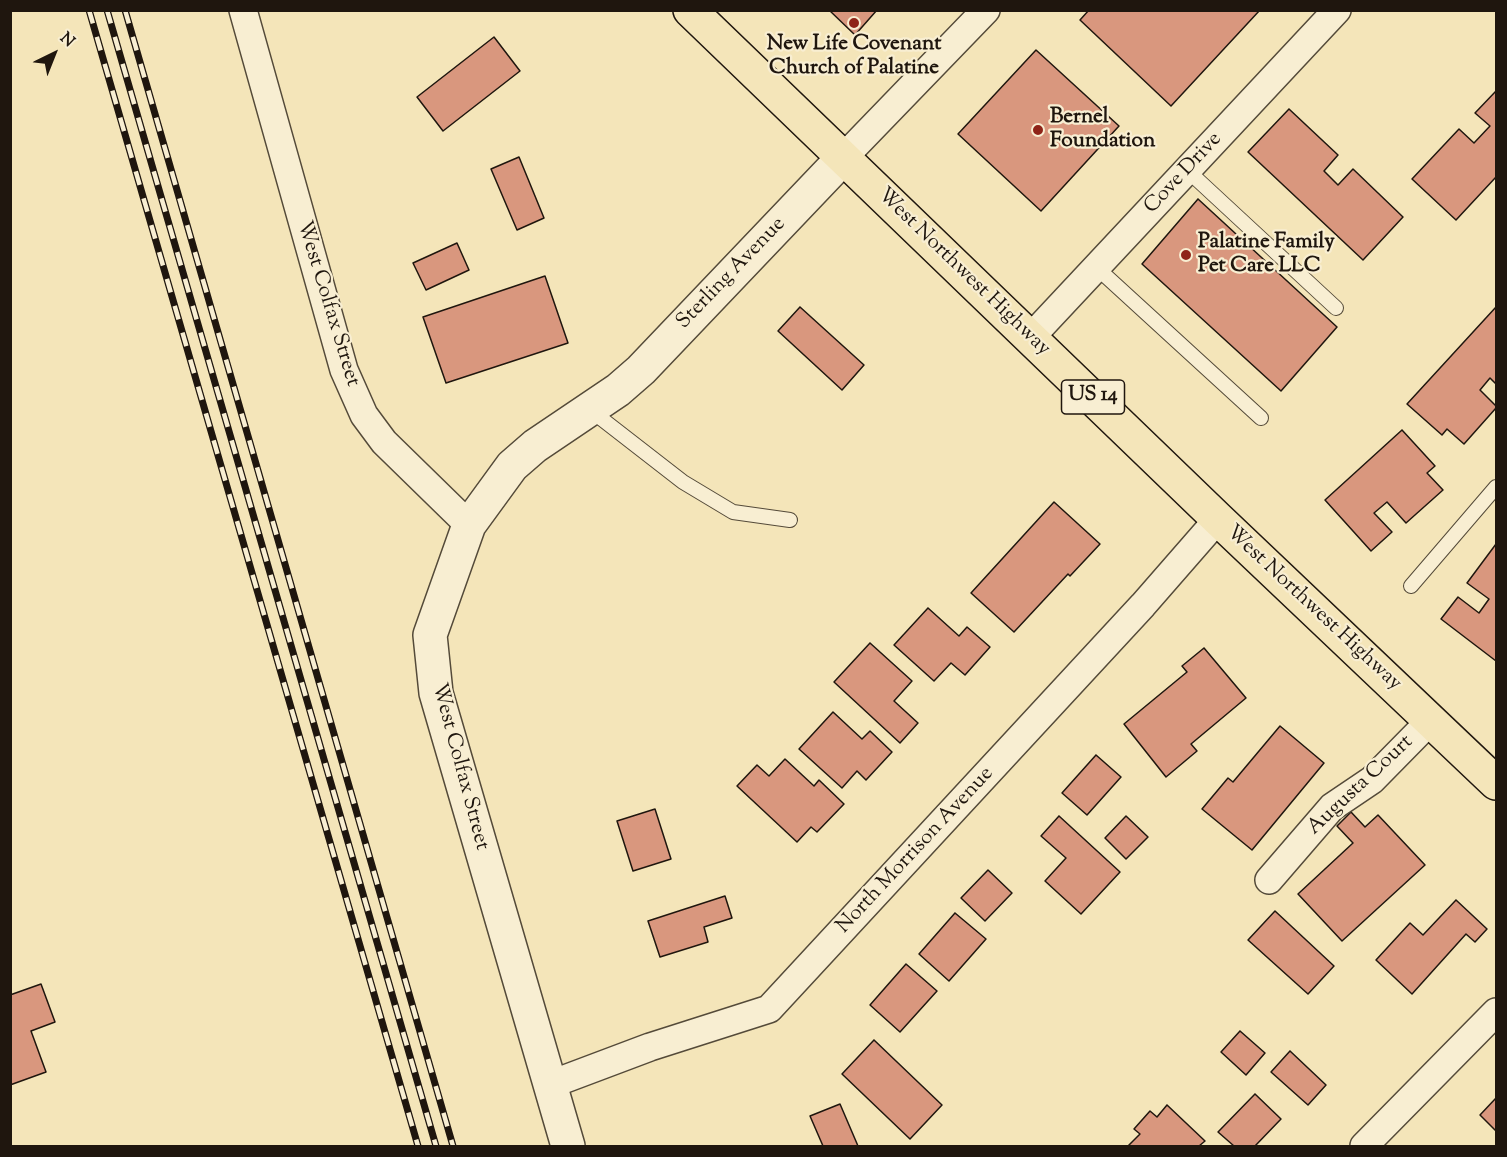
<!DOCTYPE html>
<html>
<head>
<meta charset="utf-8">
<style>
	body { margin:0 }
	#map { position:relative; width:1507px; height:1157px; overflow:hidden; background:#f4e5b9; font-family:"Sorts Mill Goudy",serif }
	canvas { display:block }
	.frame { position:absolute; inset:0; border:12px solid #1f160e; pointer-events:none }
	.north { position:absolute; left:24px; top:24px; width:60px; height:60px; -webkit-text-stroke:4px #f8eed2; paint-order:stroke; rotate:43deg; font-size:16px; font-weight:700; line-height:24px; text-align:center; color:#1f160e }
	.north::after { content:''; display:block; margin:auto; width:21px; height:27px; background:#1f160e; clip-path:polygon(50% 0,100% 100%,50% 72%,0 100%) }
</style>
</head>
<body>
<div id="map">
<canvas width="1507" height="1157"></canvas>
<div class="frame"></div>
<div class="north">N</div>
</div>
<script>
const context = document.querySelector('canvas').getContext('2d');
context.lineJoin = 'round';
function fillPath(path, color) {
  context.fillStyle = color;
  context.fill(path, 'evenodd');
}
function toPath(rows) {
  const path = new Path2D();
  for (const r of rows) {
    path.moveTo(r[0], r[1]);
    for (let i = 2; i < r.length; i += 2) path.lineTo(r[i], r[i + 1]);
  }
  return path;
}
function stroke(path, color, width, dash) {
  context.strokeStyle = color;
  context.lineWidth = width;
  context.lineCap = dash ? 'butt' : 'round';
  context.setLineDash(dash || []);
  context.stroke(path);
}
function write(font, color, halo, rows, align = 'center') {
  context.font = font + ' "Sorts Mill Goudy",serif';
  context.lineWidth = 4.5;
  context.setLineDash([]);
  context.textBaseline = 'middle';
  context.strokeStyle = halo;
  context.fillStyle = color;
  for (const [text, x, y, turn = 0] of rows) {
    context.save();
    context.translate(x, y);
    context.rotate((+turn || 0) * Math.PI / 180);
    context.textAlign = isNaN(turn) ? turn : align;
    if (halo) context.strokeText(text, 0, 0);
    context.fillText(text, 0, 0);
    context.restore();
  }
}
const building = toPath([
	[829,10,877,10,855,35,829,10],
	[1089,10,1260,10,1171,106,1080,20,1089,10],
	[494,37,520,71,443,131,417,97,494,37],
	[1036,50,1119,126,1041,211,958,134,1036,50],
	[1496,91,1496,177,1456,220,1412,179,1459,129,1474,143,1490,126,1475,113,1496,91],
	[1289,109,1338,155,1324,171,1338,185,1353,169,1403,217,1363,260,1248,152,1289,109],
	[519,157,544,218,517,230,491,169,519,157],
	[1198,199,1337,327,1281,391,1142,264,1198,199],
	[457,243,469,270,426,290,413,263,457,243],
	[545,276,568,343,446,383,423,317,545,276],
	[800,307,864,365,842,390,778,331,800,307],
	[1496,307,1496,384,1490,378,1480,390,1496,406,1496,408,1464,444,1447,429,1442,435,1407,404,1496,307],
	[1402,430,1435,466,1427,473,1443,490,1406,523,1387,502,1374,513,1392,532,1371,551,1325,500,1402,430],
	[1054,502,1100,544,1070,576,1068,574,1014,632,971,593,1054,502],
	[1496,544,1496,661,1441,619,1458,597,1479,613,1489,599,1467,583,1496,544],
	[928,608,959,636,967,627,990,647,965,675,951,663,934,681,894,645,928,608],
	[870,643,912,681,894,701,918,723,900,743,834,682,870,643],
	[1204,648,1246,698,1191,744,1197,751,1166,777,1124,724,1187,672,1182,666,1204,648],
	[833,712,862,739,870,731,892,752,866,780,857,771,842,788,799,749,833,712],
	[1280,726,1324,763,1252,850,1202,809,1228,778,1233,782,1280,726],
	[1096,755,1121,777,1087,815,1062,793,1096,755],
	[785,759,814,786,819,780,844,804,817,832,811,827,797,842,737,786,757,765,769,776,785,759],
	[655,809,671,859,633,871,617,821,655,809],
	[1351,812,1365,827,1378,815,1425,865,1342,941,1298,894,1353,843,1337,826,1351,812],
	[1059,816,1120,872,1081,914,1045,881,1066,858,1041,836,1059,816],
	[1126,816,1148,837,1126,859,1105,838,1126,816],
	[988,870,1012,893,985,921,961,898,988,870],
	[725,896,732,918,704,927,708,942,660,957,648,921,725,896],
	[1456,900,1487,929,1475,942,1466,934,1412,994,1376,960,1410,923,1423,935,1456,900],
	[1275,911,1334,966,1308,994,1248,940,1275,911],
	[955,913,986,939,949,981,919,954,955,913],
	[906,964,937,991,900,1032,870,1005,906,964],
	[41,984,55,1022,31,1031,46,1072,10,1085,10,995,41,984],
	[1240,1031,1265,1053,1246,1075,1221,1052,1240,1031],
	[874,1040,942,1105,910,1139,842,1074,874,1040],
	[1290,1051,1326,1085,1308,1105,1271,1072,1290,1051],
	[1255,1094,1281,1119,1255,1146,1234,1146,1218,1132,1255,1094],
	[1496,1098,1496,1131,1480,1115,1496,1098],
	[840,1104,858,1146,823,1146,810,1116,840,1104],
	[1167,1105,1205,1141,1199,1146,1128,1146,1140,1134,1134,1129,1150,1111,1157,1117,1167,1105]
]);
fillPath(building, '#d9977e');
stroke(building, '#1f160e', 1.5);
const service = toPath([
	[1187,170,1336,308],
	[1096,267,1261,418],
	[589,409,683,482,733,512,790,520],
	[1411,586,1496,487]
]);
const minor = toPath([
	[243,10,344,370,364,415,384,442,469,525],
	[843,158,986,10],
	[1031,337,1337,10],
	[1269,880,1332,807,1372,780,1431,720],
	[549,1085,650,1047,769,1009,1143,605,1218,519],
	[1364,1146,1496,1012]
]);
const tertiary = toPath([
	[568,1146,436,693,430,635,469,525,512,466,535,446,618,390,641,370,843,158]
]);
const primary = toPath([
	[690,10,1218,519,1496,783]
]);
stroke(service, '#544a39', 16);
stroke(minor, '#544a39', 30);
stroke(tertiary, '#544a39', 36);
stroke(primary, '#1f160e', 36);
stroke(service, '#f8eed2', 14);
stroke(minor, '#f8eed2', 27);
stroke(tertiary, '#f8eed2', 33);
stroke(primary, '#f4e5b9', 33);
const rail = toPath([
	[89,10,418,1146],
	[107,10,436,1146],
	[125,10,453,1146]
]);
stroke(rail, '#1f160e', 7);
stroke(rail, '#f8eed2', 4.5, [14]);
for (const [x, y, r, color] of [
	[854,23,6,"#8f2418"],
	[1038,130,6,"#8f2418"],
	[1186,255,6,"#8f2418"]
]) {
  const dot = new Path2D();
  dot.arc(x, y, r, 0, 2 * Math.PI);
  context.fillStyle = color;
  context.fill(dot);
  stroke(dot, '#f8eed2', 2);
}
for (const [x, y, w] of [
	[1093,397,63]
]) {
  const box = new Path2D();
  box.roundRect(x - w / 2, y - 17, w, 34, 4.5);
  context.fillStyle = '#f8eed2';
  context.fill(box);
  stroke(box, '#1f160e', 1.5);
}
write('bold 20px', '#1f160e', null, [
	["US 14",1093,397]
]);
write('bold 21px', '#1f160e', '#f8eed2', [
	["New Life Covenant",854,45,"center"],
	["Church of Palatine",854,69,"center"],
	["Bernel",1050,118],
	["Foundation",1050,142],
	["Palatine Family",1198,243],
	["Pet Care LLC",1198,267]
], 'left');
write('21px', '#1f160e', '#f8eed2', [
	["Cove Drive",1184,174,-47],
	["West Northwest Highway",963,273,44],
	["Sterling Avenue",732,274,-46],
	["West Colfax Street",327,304,73],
	["West Northwest Highway",1313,609,43],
	["West Colfax Street",459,767,75],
	["Augusta Court",1361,786,-43],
	["North Morrison Avenue",916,851,-47]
]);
</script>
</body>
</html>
